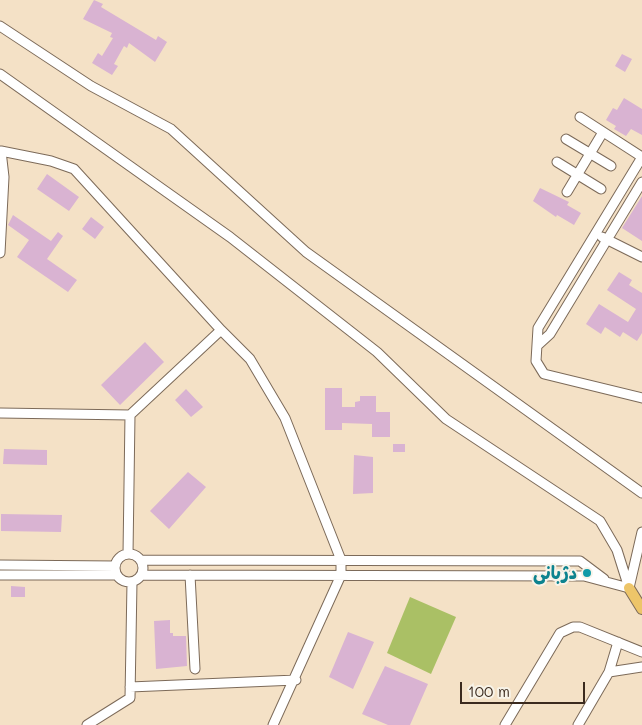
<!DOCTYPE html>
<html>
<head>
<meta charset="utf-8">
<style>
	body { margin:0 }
	#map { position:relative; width:642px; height:725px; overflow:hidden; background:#f4e1c6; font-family:Mali,sans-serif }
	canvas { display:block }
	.scale { position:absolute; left:460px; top:682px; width:125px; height:22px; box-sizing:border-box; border:2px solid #3b2a1e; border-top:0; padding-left:6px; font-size:15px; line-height:18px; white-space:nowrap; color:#3b2a1e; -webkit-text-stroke:4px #f7f3e8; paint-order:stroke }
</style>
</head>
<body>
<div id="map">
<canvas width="642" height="725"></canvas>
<div class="scale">100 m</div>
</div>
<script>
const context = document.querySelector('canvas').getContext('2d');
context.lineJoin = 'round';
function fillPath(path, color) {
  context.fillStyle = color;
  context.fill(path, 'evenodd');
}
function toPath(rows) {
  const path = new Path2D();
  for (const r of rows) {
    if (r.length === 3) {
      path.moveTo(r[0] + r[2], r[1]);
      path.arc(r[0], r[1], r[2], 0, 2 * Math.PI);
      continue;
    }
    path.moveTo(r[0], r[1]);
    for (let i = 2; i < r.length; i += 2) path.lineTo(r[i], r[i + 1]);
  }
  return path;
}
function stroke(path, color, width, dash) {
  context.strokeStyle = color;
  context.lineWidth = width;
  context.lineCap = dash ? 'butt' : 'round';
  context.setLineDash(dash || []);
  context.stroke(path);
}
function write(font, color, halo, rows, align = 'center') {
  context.font = font + ' Mali,"Playpen Sans Arabic",sans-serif';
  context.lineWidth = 4;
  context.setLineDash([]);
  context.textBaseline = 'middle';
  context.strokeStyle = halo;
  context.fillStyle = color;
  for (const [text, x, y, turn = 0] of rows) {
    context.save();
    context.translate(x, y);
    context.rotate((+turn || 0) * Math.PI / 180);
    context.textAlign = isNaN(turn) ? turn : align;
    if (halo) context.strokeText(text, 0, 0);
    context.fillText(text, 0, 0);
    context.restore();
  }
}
fillPath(toPath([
	[410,597,456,617,431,674,387,653]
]), '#aac065');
fillPath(toPath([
	[94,0,103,4,101,7,156,40,158,36,167,42,155,62,129,43,127,48,124,46,114,64,118,66,112,75,92,63,98,53,102,56,113,38,110,37,112,33,83,19],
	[622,54,632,59,625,72,615,66],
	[624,98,642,109,642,135,631,129,626,136,614,129,616,126,606,120,613,108,617,110],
	[47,174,79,197,69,211,37,189],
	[540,188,569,202,567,205,581,213,574,225,557,215,556,217,533,201],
	[642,196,642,241,622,228],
	[13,215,51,241,58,232,63,236,47,259,77,280,68,292,17,257,29,240,8,225],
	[91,217,104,227,95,239,82,229],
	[619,272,632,280,629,285,642,293,642,333,637,341,623,332,620,337,605,327,601,334,586,324,599,304,628,322,636,309,607,290],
	[145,342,164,362,120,405,101,385],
	[325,388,342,388,342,407,355,407,355,402,360,401,360,396,376,396,376,412,390,412,390,437,372,437,372,424,342,423,342,430,325,430],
	[186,389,203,407,191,417,175,400],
	[393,444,405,444,405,452,393,452],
	[4,449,47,450,47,465,3,464],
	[354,455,373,457,373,493,353,494],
	[188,472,206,487,169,529,150,511],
	[1,514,62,515,61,532,1,531],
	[11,586,25,587,25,597,11,597],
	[170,620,170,633,173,633,173,636,186,636,187,666,156,669,154,621],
	[348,632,374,642,353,689,329,677],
	[385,666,428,684,410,725,388,725,362,714]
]), '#d9b3d2');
const minor = toPath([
	[0,26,91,86,171,129,306,252,642,493],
	[0,74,230,237,377,352,446,419,600,521,617,550,629,588],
	[580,117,642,157],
	[566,139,611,166],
	[642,157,538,328,536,361,544,374,642,398],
	[557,162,601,189],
	[567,192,603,132],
	[602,237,642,257],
	[0,253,4,177,1,151,51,161,74,169,221,330],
	[538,345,550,334,642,182],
	[0,413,130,415,128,554],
	[130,415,221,330,250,359,285,418,341,560,341,575,273,725],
	[129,568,14],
	[141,560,580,561,604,579],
	[0,565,115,566],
	[0,575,117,575],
	[142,575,584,576,629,588],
	[190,575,195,669],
	[629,588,642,532],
	[609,672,618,642],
	[130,687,296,680],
	[87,725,130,698,132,582],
	[505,725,560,633,573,627,580,627,642,652],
	[578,725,609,672,642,667]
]);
const major = toPath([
	[629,588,642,609]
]);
stroke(minor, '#7c6a59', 11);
stroke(major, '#7c6a59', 12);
stroke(minor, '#fff', 9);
stroke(major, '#edc569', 10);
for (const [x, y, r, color] of [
	[587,573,5,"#0f9aa8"]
]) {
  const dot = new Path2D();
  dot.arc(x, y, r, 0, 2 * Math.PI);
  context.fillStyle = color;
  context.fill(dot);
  stroke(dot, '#f7f3e8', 2);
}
write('bold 18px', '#0d838f', '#f7f3e8', [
	["دژبانی",577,573]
], 'right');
</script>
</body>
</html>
